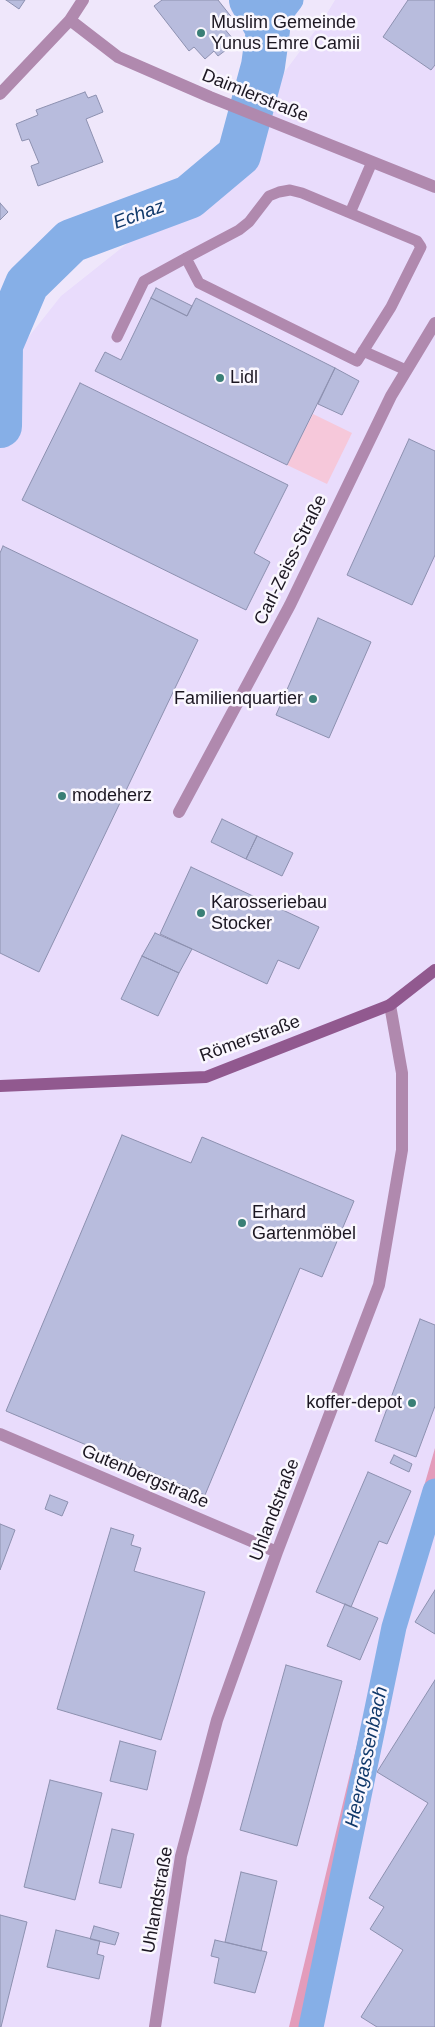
<!DOCTYPE html>
<html>
<head>
<meta charset="utf-8">
<style>
	body { margin:0 }
	canvas { display:block; background:#efe7fb }
</style>
</head>
<body>
<canvas width="435" height="2027"></canvas>
<script>
const context = document.querySelector('canvas').getContext('2d');
context.lineJoin = 'round';
function fillPath(path, color) {
  context.fillStyle = color;
  context.fill(path, 'evenodd');
}
function toPath(rows) {
  const path = new Path2D();
  for (const r of rows) {
    path.moveTo(r[0], r[1]);
    for (let i = 2; i < r.length; i += 2) path.lineTo(r[i], r[i + 1]);
  }
  return path;
}
function stroke(path, color, width, dash) {
  context.strokeStyle = color;
  context.lineWidth = width;
  context.lineCap = dash ? 'butt' : 'round';
  context.setLineDash(dash || []);
  context.stroke(path);
}
function write(font, color, halo, rows, align = 'center') {
  context.font = font + ' Helvetica,sans-serif';
  context.lineWidth = 5;
  context.setLineDash([]);
  context.textBaseline = 'middle';
  context.strokeStyle = halo;
  context.fillStyle = color;
  for (const [text, x, y, turn = 0] of rows) {
    context.save();
    context.translate(x, y);
    context.rotate((+turn || 0) * Math.PI / 180);
    context.textAlign = isNaN(turn) ? turn : align;
    if (halo) context.strokeText(text, 0, 0);
    context.fillText(text, 0, 0);
    context.restore();
  }
}
fillPath(toPath([
	[335,0,435,0,435,2027,0,2027,0,373,61,296,202,184,323,20]
]), '#e9dcfc');
fillPath(toPath([
	[313,414,352,433,327,484,287,465]
]), '#f6c8da');
fillPath(toPath([
	[435,1448,435,1524,405,1621,323,2027,289,2027,394,1591]
]), '#e39cbb');
stroke(toPath([
	[268,30,291,0],
	[311,2027,394,1627,435,1491]
]), '#86afe7', 25);
stroke(toPath([
	[0,426,1,345,27,284,71,241,189,197,239,155,263,66,268,30,251,0]
]), '#86afe7', 44);
const building = toPath([
	[6,0,25,0,19,9,6,0],
	[162,0,218,0,233,19,223,27,233,39,223,47,226,50,218,56,214,51,205,59,194,47,189,51,154,6,162,0],
	[408,0,435,0,435,65,431,70,383,37,408,0],
	[85,92,88,98,96,95,103,112,86,119,103,162,38,186,31,166,39,163,29,139,22,141,16,124,38,115,36,110,85,92],
	[0,203,8,212,0,220,0,203],
	[156,288,192,306,187,316,151,298,156,288],
	[151,298,187,316,196,298,335,368,287,465,95,371,105,352,121,360,151,298],
	[335,368,359,381,342,415,318,404,335,368],
	[80,383,288,485,254,553,270,562,246,610,22,500,80,383],
	[409,439,435,451,435,555,412,605,347,575,409,439],
	[3,546,198,640,39,972,0,953,0,553,3,546],
	[318,618,371,642,329,738,276,715,318,618],
	[222,819,257,836,246,859,211,842,222,819],
	[257,836,293,853,282,876,246,859,257,836],
	[191,867,319,927,299,969,278,960,267,984,160,934,191,867],
	[155,933,192,949,179,973,142,956,155,933],
	[142,956,179,973,158,1016,121,999,142,956],
	[122,1135,191,1163,202,1137,354,1201,322,1277,300,1268,205,1495,6,1411,122,1135],
	[420,1319,435,1325,435,1406,416,1457,375,1441,420,1319],
	[394,1455,412,1464,409,1472,390,1463,394,1455],
	[368,1472,411,1491,387,1544,379,1541,351,1607,316,1592,368,1472],
	[50,1495,68,1502,62,1516,45,1509,50,1495],
	[0,1524,15,1530,0,1570,0,1524],
	[111,1528,134,1535,131,1545,141,1548,134,1571,205,1592,161,1740,57,1709,111,1528],
	[435,1590,435,1634,415,1622,435,1590],
	[345,1604,378,1618,360,1660,327,1646,345,1604],
	[286,1665,342,1681,297,1846,240,1830,286,1665],
	[435,1680,435,2027,377,2027,361,2017,403,1950,370,1929,384,1907,369,1898,428,1803,377,1772,435,1680],
	[120,1741,156,1751,147,1790,110,1781,120,1741],
	[50,1780,102,1793,75,1900,24,1887,50,1780],
	[112,1829,134,1834,121,1888,99,1883,112,1829],
	[241,1872,277,1881,261,1951,225,1942,241,1872],
	[0,1915,27,1922,1,2027,0,2027,0,1915],
	[94,1926,119,1933,115,1945,90,1939,94,1926],
	[56,1930,100,1941,97,1954,104,1956,99,1979,47,1967,56,1930],
	[215,1940,267,1952,255,1993,214,1983,219,1958,211,1956,215,1940]
]);
fillPath(building, '#b8bcdd');
stroke(building, '#8d91b0', 1);
stroke(toPath([
	[350,213,372,162],
	[117,337,144,281,186,258,239,230,249,222,269,196,279,192,290,190,302,193,417,241,421,247,391,307,357,361,199,283,186,258],
	[363,351,406,370]
]), '#b089ae', 11);
stroke(toPath([
	[70,20,118,57,210,97,435,187],
	[0,94,70,20,83,0],
	[179,812,290,605,391,396,435,323],
	[0,1434,277,1552],
	[155,2027,181,1856,217,1720,277,1552,379,1285,402,1150,402,1073,390,1005]
]), '#b089ae', 12);
stroke(toPath([
	[0,1086,206,1077,390,1005,435,970]
]), '#91598f', 12);
for (const [x, y, r, color] of [
	[201,33,5,"#3a7f76"],
	[220,378,5,"#3a7f76"],
	[313,699,5,"#3a7f76"],
	[62,796,5,"#3a7f76"],
	[201,913,5,"#3a7f76"],
	[242,1223,5,"#3a7f76"],
	[412,1403,5,"#3a7f76"]
]) {
  const dot = new Path2D();
  dot.arc(x, y, r, 0, 2 * Math.PI);
  context.fillStyle = color;
  context.fill(dot);
  stroke(dot, '#faf7fe', 2);
}
write('18px', '#1c1722', '#faf7fe', [
	["Muslim Gemeinde",211,23],
	["Yunus Emre Camii",211,44],
	["Lidl",230,378],
	["Familienquartier",303,699,"right"],
	["modeherz",72,796],
	["Karosseriebau",211,903],
	["Stocker",211,924],
	["Erhard",252,1213],
	["Gartenmöbel",252,1234],
	["koffer-depot",402,1403,"right"]
], 'left');
write('18px', '#1c1722', '#faf7fe', [
	["Daimlerstraße",255,96,22],
	["Carl-Zeiss-Straße",291,560,-64],
	["Römerstraße",250,1039,-20],
	["Gutenbergstraße",145,1477,23],
	["Uhlandstraße",275,1510,-69],
	["Uhlandstraße",158,1900,-80]
]);
write('italic 19px', '#11396b', '#faf7fe', [
	["Echaz",139,215,-20],
	["Heergassenbach",367,1757,-78]
]);
</script>
</body>
</html>
